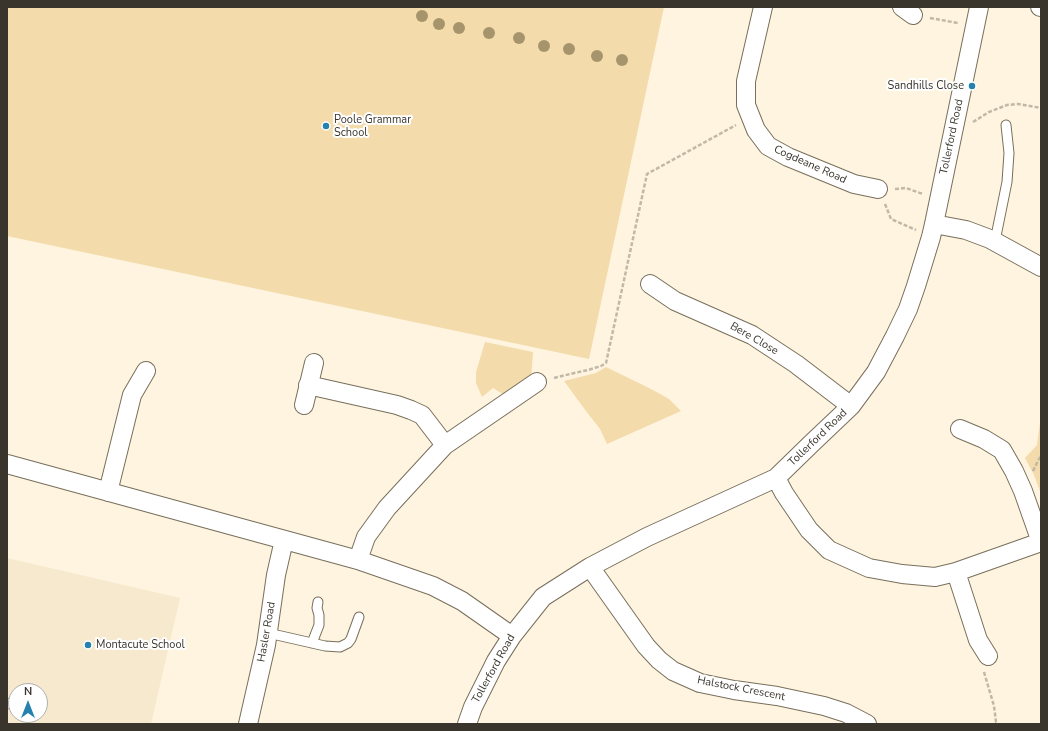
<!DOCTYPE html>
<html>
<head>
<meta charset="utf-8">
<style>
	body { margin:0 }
	#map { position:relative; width:1048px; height:731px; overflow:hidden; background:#fef4df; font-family:"Nunito Sans",sans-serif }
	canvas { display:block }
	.frame { position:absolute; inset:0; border:8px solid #39352d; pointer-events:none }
	.north { position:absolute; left:8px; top:683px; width:40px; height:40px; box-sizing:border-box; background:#fff; border:1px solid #b0aeab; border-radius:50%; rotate:0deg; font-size:11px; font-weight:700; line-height:16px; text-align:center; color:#39352d }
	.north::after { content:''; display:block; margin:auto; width:14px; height:18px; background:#2581ae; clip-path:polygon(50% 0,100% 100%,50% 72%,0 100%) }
</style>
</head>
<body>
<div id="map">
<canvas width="1048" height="731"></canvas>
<div class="frame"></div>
<div class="north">N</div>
</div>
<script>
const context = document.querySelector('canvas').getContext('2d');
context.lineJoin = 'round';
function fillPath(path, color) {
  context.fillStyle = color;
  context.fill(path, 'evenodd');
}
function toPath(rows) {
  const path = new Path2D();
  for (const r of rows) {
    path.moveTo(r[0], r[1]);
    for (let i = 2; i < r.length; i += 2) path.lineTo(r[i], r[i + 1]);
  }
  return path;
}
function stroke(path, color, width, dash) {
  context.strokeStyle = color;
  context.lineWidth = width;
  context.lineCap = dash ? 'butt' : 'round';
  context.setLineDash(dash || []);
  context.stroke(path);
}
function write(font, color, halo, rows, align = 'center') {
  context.font = font + ' "Nunito Sans",sans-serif';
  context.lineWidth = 4;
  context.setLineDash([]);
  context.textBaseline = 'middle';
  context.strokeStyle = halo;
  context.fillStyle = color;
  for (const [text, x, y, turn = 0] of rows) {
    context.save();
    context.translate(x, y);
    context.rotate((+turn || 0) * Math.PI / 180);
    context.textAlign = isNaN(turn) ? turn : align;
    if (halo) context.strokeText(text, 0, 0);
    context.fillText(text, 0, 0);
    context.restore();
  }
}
fillPath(toPath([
	[7,558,180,598,151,724,7,724],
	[16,691,40,691,40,715,16,715]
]), '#f6e9cd');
fillPath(toPath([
	[7,7,664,7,589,359,7,236],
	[485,342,533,352,531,380,506,396,493,388,482,397,476,383,476,372],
	[606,367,651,389,669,399,681,411,607,444,600,429,586,411,564,381,596,373],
	[1041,415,1041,494,1034,475,1025,458,1037,445]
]), '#f3dbab');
const lane = toPath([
	[995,241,1007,182,1009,153,1006,125],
	[268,633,325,646,340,647,348,643,351,639,359,617],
	[312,643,319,625,319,615,317,608,318,602],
	[7,704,16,702]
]);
const street = toPath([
	[763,7,746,81,746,105,756,130,768,146,788,157,854,184,878,189],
	[902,7,913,15],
	[1040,7,1041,7],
	[934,224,966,230,990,239,1041,267],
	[650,284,675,301,752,335,796,364,851,406],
	[308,385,397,405,411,410,422,415,445,445],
	[304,405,314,363],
	[960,429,984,439,1002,450,1014,471,1023,491,1041,542],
	[7,464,358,560,433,586,462,601,512,636],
	[776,478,784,493,809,530,829,550,869,568,902,574,935,577,956,572,1041,542],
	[108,492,132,395,146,371],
	[358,560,366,537,387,508,445,445,537,382],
	[590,567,646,646,659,660,673,671,700,683,734,690,777,696,824,706,846,713,867,724],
	[956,572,978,640,988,656],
	[248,724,266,645,276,575,284,540],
	[467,724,473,707,496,661,512,636,543,597,590,567,647,537,776,478,812,443,851,406,876,372,895,336,908,309,916,286,931,237,934,224,979,7]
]);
stroke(lane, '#786f5c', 11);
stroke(street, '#786f5c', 20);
stroke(toPath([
	[930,18,958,23],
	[973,122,989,112,1007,105,1018,104,1041,108],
	[895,189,906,188,923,194],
	[885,204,891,219,916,230],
	[554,378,570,374,588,370,601,366,606,363,647,174,736,125],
	[1033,471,1041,455],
	[984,672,994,706,996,722,998,724]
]), '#c1b9a8', 2.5, [4, 2]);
stroke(lane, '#fff', 9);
stroke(street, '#fff', 18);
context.fillStyle = '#a6956c';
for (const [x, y] of [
	[422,16],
	[439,24],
	[459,28],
	[489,33],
	[519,38],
	[544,46],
	[569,49],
	[597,56],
	[622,60]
]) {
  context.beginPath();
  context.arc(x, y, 6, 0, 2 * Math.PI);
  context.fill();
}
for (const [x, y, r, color] of [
	[972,86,4,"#2581ae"],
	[326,126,4,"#2581ae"],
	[88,645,4,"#2581ae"]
]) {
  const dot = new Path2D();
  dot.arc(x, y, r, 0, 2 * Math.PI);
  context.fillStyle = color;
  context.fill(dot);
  stroke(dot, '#fff', 1.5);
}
write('11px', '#39352d', '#fff', [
	["Sandhills Close",964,86,"right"],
	["Poole Grammar",334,120],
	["School",334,133],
	["Montacute School",96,645]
], 'left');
write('11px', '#39352d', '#fff', [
	["Tollerford Road",952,137,-78],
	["Cogdeane Road",810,165,24],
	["Bere Close",754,339,30],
	["Tollerford Road",818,438,-44],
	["Hasler Road",267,632,-80],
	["Tollerford Road",494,669,-61],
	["Halstock Crescent",741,689,11]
]);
</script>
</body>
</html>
